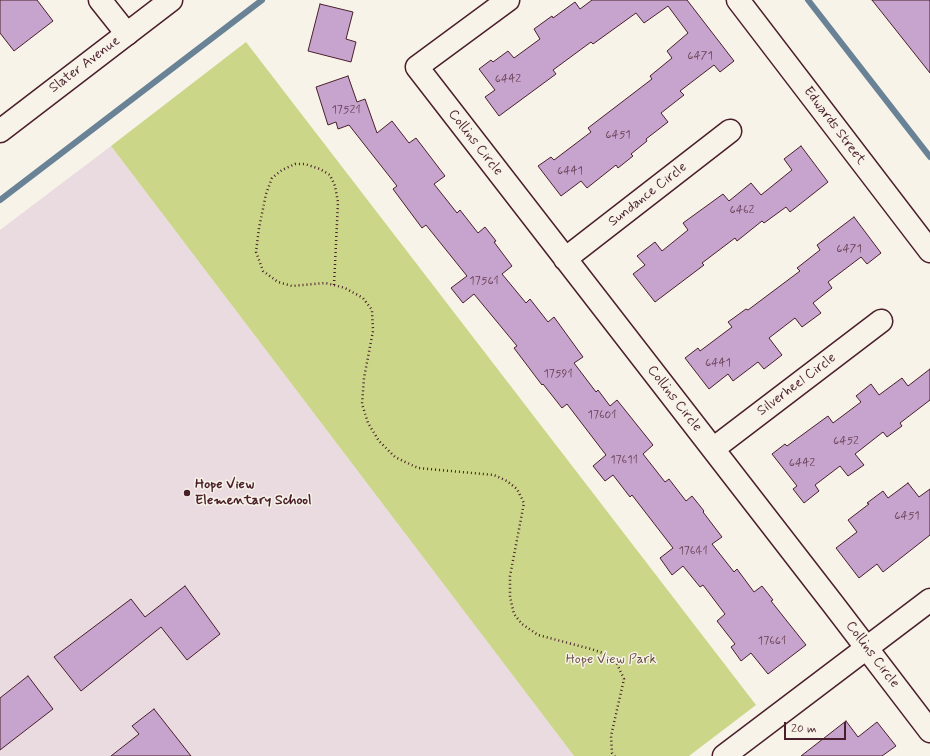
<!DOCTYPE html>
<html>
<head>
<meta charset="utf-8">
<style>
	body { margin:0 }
	#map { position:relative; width:930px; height:756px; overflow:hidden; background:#f7f3e8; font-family:Mynerve,sans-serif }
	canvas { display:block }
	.scale { position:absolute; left:784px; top:722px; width:62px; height:18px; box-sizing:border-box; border:2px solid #4a1f2b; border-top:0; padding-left:5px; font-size:12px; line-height:14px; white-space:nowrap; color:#4a1f2b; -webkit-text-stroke:3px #f7f3e8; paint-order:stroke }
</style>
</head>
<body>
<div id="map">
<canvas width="930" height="756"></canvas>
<div class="scale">20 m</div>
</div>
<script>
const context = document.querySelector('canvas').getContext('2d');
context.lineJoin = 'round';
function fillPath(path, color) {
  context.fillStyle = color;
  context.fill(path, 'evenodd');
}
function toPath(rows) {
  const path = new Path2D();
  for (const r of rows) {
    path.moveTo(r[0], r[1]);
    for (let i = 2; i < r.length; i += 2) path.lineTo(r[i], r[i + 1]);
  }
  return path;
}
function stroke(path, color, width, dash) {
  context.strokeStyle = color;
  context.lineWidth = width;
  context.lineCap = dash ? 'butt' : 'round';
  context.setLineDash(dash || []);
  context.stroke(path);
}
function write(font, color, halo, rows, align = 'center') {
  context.font = font + ' Mynerve,sans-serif';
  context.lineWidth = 3;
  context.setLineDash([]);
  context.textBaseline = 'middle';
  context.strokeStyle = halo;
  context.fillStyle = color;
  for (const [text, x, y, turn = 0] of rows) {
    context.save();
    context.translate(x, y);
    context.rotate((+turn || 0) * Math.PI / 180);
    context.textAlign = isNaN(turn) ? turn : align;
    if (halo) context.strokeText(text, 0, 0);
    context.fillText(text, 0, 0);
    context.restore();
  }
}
fillPath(toPath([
	[111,146,574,756,0,756,0,230]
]), '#e9dbe0');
fillPath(toPath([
	[246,42,756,705,689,756,574,756,111,146]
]), '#cbd689');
stroke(toPath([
	[808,0,930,157],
	[0,200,262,0]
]), '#698296', 6);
const building = toPath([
	[0,0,37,0,53,21,14,51,0,33,0,0],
	[592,0,687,0,734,61,720,72,714,65,680,91,684,95,661,113,668,122,646,139,647,141,631,154,633,156,618,168,616,165,587,188,581,181,561,196,538,166,551,157,554,160,591,132,588,128,652,79,650,76,672,58,667,51,688,33,668,6,644,23,636,13,593,44,591,42,553,70,556,74,499,116,485,97,495,90,479,69,491,60,493,62,508,51,514,58,540,39,534,29,552,16,553,18,575,2,580,9,592,0],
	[872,0,930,0,930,73,872,0],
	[320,4,353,12,346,39,356,42,351,62,308,51,320,4],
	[348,76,357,102,365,99,377,133,392,121,409,143,416,138,445,176,434,184,457,213,460,210,478,233,485,227,496,241,494,242,512,266,502,274,526,303,530,299,548,322,554,317,583,357,574,363,596,392,598,390,610,406,617,400,653,445,643,454,665,482,669,479,686,501,692,496,704,511,703,512,722,537,712,544,734,572,737,569,754,592,762,586,773,600,771,601,806,645,768,674,751,653,741,661,731,647,735,644,717,621,725,614,703,585,700,587,683,566,672,575,660,558,673,548,632,495,630,497,613,475,605,481,593,466,606,455,567,404,562,408,543,384,542,385,514,348,517,346,474,294,463,303,451,288,467,276,426,225,422,228,393,189,397,186,349,125,338,129,336,122,328,125,316,87,348,76],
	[801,146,828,182,790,212,786,207,764,223,762,221,737,241,735,238,702,263,704,265,655,302,633,274,645,265,637,256,655,242,662,251,688,230,683,223,723,194,729,201,751,183,761,195,792,170,784,159,801,146],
	[854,217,881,253,867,264,861,257,828,282,832,288,813,303,821,313,802,327,795,318,769,338,782,355,764,369,758,362,733,381,728,374,709,389,685,358,698,348,700,351,732,327,728,322,746,309,748,310,800,271,797,268,820,250,817,245,854,217],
	[930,369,930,400,900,423,902,426,887,437,883,432,855,454,864,465,848,476,840,466,815,485,819,491,804,503,793,489,797,486,772,454,785,444,787,446,828,416,833,423,861,402,856,396,871,384,879,395,902,378,908,386,930,369],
	[908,483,919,497,930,489,930,535,883,572,877,564,859,578,836,548,857,532,848,520,869,504,867,503,883,491,888,498,908,483],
	[185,586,220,634,187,660,161,627,81,691,54,657,131,599,145,617,185,586],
	[28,676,53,709,0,750,0,698,28,676],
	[154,709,191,756,111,756,139,734,132,726,154,709],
	[846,721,858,737,877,722,896,746,882,756,801,756,846,721]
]);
fillPath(building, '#c7a4ce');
stroke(building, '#4a1f2b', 1);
const street = toPath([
	[100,0,127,34],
	[508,0,417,67,833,604,930,731],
	[565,259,730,131],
	[713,449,881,321],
	[724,756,930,600]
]);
const secondary = toPath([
	[738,0,930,251],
	[0,131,171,0]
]);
stroke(street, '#4a1f2b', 25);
stroke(secondary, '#4a1f2b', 25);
stroke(toPath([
	[334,285,338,202,335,186,330,175,320,169,305,164,295,164,282,170,272,178,266,194,259,228,256,252,263,271,278,282,292,286,325,283,334,285,345,288,363,298,372,310,373,331,364,378,362,404,368,423,379,441,395,457,418,468,494,475,507,481,517,489,524,503,510,576,510,597,514,614,522,624,538,635,591,649,603,653,617,664,624,679,611,736,612,753,615,756]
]), '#4a1f2b', 2.5, [1, 3]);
stroke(street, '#f7f3e8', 22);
stroke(secondary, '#f7f3e8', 22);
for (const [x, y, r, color] of [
	[187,493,4,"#4a1f2b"]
]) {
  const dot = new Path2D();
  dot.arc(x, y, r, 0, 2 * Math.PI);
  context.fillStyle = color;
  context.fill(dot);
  stroke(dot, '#f7f3e8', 1.5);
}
write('12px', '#694054', null, [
	["6471",700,56],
	["6442",508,79],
	["17521",346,110],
	["6451",618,135],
	["6441",570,171],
	["6462",742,210],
	["6471",849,249],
	["17561",484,281],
	["6441",718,363],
	["17591",558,374],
	["17601",602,415],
	["6452",846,441],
	["17611",624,460],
	["6442",802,463],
	["6451",907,516],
	["17641",693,551],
	["17661",772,641]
]);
write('14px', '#4a1f2b', '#f7f3e8', [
	["Slater Avenue",85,65,-37],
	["Edwards Street",834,126,53],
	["Collins Circle",475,143,52],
	["Sundance Circle",648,195,-38],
	["Silverheel Circle",797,385,-37],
	["Collins Circle",674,399,52],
	["Collins Circle",872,655,53]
]);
write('bold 14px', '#4a1f2b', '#f7f3e8', [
	["Hope View",195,485],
	["Elementary School",195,501]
], 'left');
write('14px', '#6a4d42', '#f7f3e8', [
	["Hope View Park",611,660]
]);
</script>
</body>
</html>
